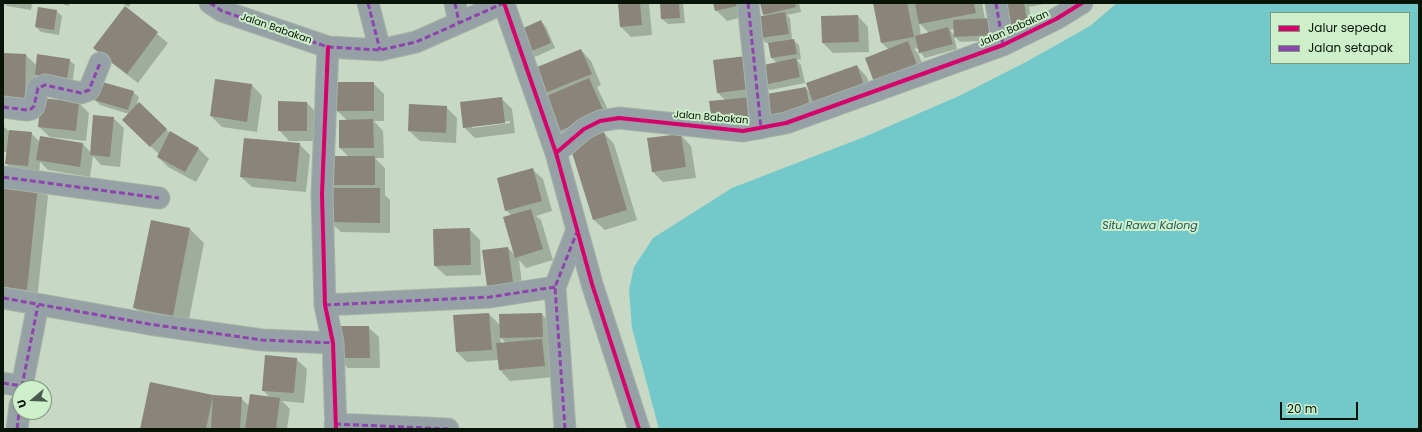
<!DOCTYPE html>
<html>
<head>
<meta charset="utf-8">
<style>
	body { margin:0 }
	#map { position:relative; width:1422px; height:432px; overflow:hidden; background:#c7d9c5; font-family:Poppins,sans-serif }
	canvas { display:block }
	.frame { position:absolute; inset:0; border:4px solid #081408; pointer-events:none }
	.legend { position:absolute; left:1270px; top:12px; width:140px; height:52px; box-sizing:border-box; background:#cdefca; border:1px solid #7e977c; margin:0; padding:5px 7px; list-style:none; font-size:12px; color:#081408 }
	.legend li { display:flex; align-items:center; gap:8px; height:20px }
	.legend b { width:20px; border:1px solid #7e977c }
	.north { position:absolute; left:12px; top:380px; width:40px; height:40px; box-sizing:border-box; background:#cdefca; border:1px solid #7e977c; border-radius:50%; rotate:251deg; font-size:11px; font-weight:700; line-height:16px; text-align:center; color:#081408 }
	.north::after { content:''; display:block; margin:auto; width:14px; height:18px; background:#4b594a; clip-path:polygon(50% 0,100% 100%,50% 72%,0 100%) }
	.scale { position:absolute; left:1280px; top:402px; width:78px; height:18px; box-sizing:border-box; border:2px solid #081408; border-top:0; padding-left:5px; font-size:12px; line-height:14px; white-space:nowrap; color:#081408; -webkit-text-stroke:3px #cdefca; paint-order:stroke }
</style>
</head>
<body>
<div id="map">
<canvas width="1422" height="432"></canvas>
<div class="frame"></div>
<ul class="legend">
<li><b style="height:5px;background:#d6006c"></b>Jalur sepeda</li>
<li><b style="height:5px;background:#8e44ad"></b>Jalan setapak</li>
</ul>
<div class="north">U</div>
<div class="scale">20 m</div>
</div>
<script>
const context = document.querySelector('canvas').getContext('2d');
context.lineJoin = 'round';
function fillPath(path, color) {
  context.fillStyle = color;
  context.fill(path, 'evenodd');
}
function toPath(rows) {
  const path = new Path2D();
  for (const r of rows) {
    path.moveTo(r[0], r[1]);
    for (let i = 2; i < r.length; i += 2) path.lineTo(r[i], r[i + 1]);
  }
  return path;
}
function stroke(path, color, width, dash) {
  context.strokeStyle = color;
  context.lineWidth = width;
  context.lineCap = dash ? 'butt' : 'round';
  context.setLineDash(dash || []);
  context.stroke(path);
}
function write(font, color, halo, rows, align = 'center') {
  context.font = font + ' Poppins,sans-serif';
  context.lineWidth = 4;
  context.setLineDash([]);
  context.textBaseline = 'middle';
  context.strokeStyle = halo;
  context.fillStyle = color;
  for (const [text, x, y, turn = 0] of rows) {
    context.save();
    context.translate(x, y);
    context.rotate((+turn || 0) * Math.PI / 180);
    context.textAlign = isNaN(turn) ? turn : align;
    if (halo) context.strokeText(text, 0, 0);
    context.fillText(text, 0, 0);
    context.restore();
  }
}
fillPath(toPath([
	[1117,3,1419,3,1419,429,659,429,632,328,629,290,634,267,653,238,732,188,864,137,959,96,1026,62,1090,26],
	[1271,13,1409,13,1409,63,1271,63]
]), '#73c9c9');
fillPath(toPath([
	[4,3,32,3,31,10,7,6],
	[59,3,69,3,69,6],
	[121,3,131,3,129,7],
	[619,3,649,3,652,35,631,37,621,27],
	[661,3,683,3,685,23,668,24,662,19],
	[714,3,747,3,750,15,727,21,716,10],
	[761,3,799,3,801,12,787,15,790,18,792,39,799,45,801,59,797,60,801,65,805,83,770,90,764,85,777,63,772,58,769,43,766,43,761,38,766,16],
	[874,3,982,3,985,19,998,40,960,42,954,36,957,49,925,58,920,52,919,48,914,49,918,53,927,75,889,50,882,43],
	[919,23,929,33,921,35],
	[954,29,954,35,950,30],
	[1005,3,1049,3,1029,7,1033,30,1014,34,1009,28],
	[125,8,168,43,138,83,105,58],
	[56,11,62,16,59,35,41,32,36,27],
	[858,16,868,27,869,52,833,53,823,43],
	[541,21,546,27,555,48,535,57,529,52],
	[581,50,591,61,601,85,597,87,614,122,566,143,555,133,541,95],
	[3,54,26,55,37,66,69,60,75,65,72,84,41,80,36,75,35,109,8,108],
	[714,61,760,99,806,88,810,93,857,66,867,77,874,98,723,132,726,101,718,93],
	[337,83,373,83,384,94,384,121,374,121,383,131,384,158,375,158,385,168,385,195,390,200,390,233,341,232,330,222,330,189,349,157,340,148,347,120,337,111],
	[252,85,262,96,257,132,222,127,211,116],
	[133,92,139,97,136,107,139,104,170,133,198,148,209,159,196,182,168,167,158,157,159,154,134,131,129,114,100,105,95,100],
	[501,98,512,109,515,133,475,138,464,127],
	[510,121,510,123,472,128,472,126],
	[79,103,89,113,86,141,50,137,39,127],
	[307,103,317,113,317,141,289,141,279,130],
	[446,107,457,118,456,143,420,141,409,131],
	[113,118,124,128,120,167,101,165,93,156,90,177,48,170,40,162,39,176,17,174,6,163,8,152,3,152,3,126,9,131,31,133,40,142,83,144,91,153],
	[604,133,614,144,637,220,605,230,594,220,570,144],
	[681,135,691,146,696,178,663,182,653,172],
	[299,144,310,155,306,192,252,187,241,177],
	[532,169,543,179,552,211,536,216,541,220,553,260,526,268,519,260,523,292,498,296,488,285,508,248,515,255,511,215,506,210],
	[3,182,37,186,48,196,37,300,3,296],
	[152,221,190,229,204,243,187,330,149,321,134,307],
	[469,229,480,240,481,275,446,276,435,266],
	[489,314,501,326,542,314,552,325,555,377,510,381,500,370,499,360,467,362,457,352],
	[500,337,506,343,501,343],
	[368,327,379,337,380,368,348,368,337,358],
	[296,359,307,369,304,403,282,401,290,409,287,429,141,429,212,396,241,398,249,406,270,398,263,390]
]), '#0003');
fillPath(toPath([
	[618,3,640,3,642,25,620,27],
	[660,3,679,3,680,18,661,19],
	[713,3,740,3,741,5,715,11],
	[760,3,795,3,796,7,763,15],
	[873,3,907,3,914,37,881,43],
	[915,3,974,3,976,13,919,24],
	[1006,3,1024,3,1028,24,1008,29],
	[125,6,158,32,127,74,93,48],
	[38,7,57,10,54,30,35,27],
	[785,12,789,34,760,38,756,17],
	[858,15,859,42,822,43,821,16],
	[992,18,993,35,954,37,953,20],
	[541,20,551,43,529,52,519,30],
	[948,27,953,44,919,53,915,36],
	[794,39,797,54,771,58,768,43],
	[908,41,917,65,874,82,865,58],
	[581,49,592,74,540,95,530,70],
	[3,53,26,54,25,99,3,98],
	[37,54,70,59,67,79,35,75],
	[746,56,750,89,717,93,713,60],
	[796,58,800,77,764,85,759,66],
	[857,65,865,88,814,105,806,83],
	[589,78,604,112,555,133,540,99],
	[215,79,252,84,247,122,210,116],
	[99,81,134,91,128,110,94,100],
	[336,82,374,82,374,111,336,111],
	[806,87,810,109,765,117,761,95],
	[502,97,505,123,463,128,460,102],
	[753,97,756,117,712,122,709,101],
	[41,98,79,102,76,131,38,127],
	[278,101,307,102,307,131,278,131],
	[139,102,167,129,150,147,122,120],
	[409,104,447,106,446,133,408,131],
	[93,115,114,117,110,157,90,155],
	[373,119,374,148,339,148,339,120],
	[9,130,32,132,28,166,5,164],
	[170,131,199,148,185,172,157,157],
	[604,132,627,210,593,220,569,143],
	[681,134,686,167,652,172,647,138],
	[40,136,83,143,80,167,36,160],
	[244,138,300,143,296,182,240,177],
	[324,156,375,156,375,185,324,185],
	[533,168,542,201,505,211,497,178],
	[3,181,38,185,27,290,3,287],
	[329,188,380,188,380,223,329,222],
	[531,209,543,249,515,258,503,217],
	[151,220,190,228,173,316,133,308],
	[470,228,471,265,434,266,433,229],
	[508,247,513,282,487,286,482,250],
	[489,313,492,350,456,352,453,315],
	[542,313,543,337,500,338,499,314],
	[336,326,369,326,370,358,336,358],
	[542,339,545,366,499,370,496,343],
	[265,355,297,358,294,393,262,391],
	[150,382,213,395,206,429,140,429],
	[250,394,280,398,276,429,245,429],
	[213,395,242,397,240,429,211,429]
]), '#8a847b');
const minor = toPath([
	[210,3,222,11,328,47,380,50,416,42,504,3],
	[368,3,380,50],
	[455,3,459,22],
	[748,3,761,128],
	[996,3,1003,45],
	[504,4,556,153,592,284,639,429],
	[328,47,322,194,325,305,333,343,336,429],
	[3,107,27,110,31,109,34,106,38,88,45,85,81,93,89,90,100,63],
	[556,153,584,129,600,121,619,118,743,131,786,123,1003,45,1056,19,1082,3],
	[3,177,159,198],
	[3,298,149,324,262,340,333,343],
	[325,305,490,297,555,287],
	[3,383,22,386,38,305],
	[335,424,448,429],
	[17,429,20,405],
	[565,429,555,287,577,230]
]);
stroke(minor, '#a6b4a5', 23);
stroke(minor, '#96a1a6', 21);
stroke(toPath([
	[210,3,222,11,328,47,380,50,416,42,504,3],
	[368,3,380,50],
	[455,3,459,22],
	[748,3,761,128],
	[996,3,1003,45],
	[3,107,27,110,31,109,34,106,38,88,45,85,81,93,89,90,100,63],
	[3,177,159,198],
	[3,298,149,324,262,340,333,343],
	[325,305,490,297,555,287],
	[3,383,22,386,38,305],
	[335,424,448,429],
	[17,429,20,405],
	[565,429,555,287,577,232]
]), '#8e44ad', 3, [6, 3]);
stroke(toPath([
	[504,3,556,153,592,284,639,429],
	[328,47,322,194,325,305,333,343,336,429],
	[556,153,584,129,600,121,619,118,743,131,786,123,1003,45,1056,19,1082,3]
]), '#d6006c', 4);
write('10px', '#081408', '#cdefca', [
	["Jalan Babakan",276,29,19],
	["Jalan Babakan",1014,29,-24],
	["Jalan Babakan",711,118,5]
]);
write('italic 11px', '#25575b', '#cdefca', [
	["Situ Rawa Kalong",1150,226]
]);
</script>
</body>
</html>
